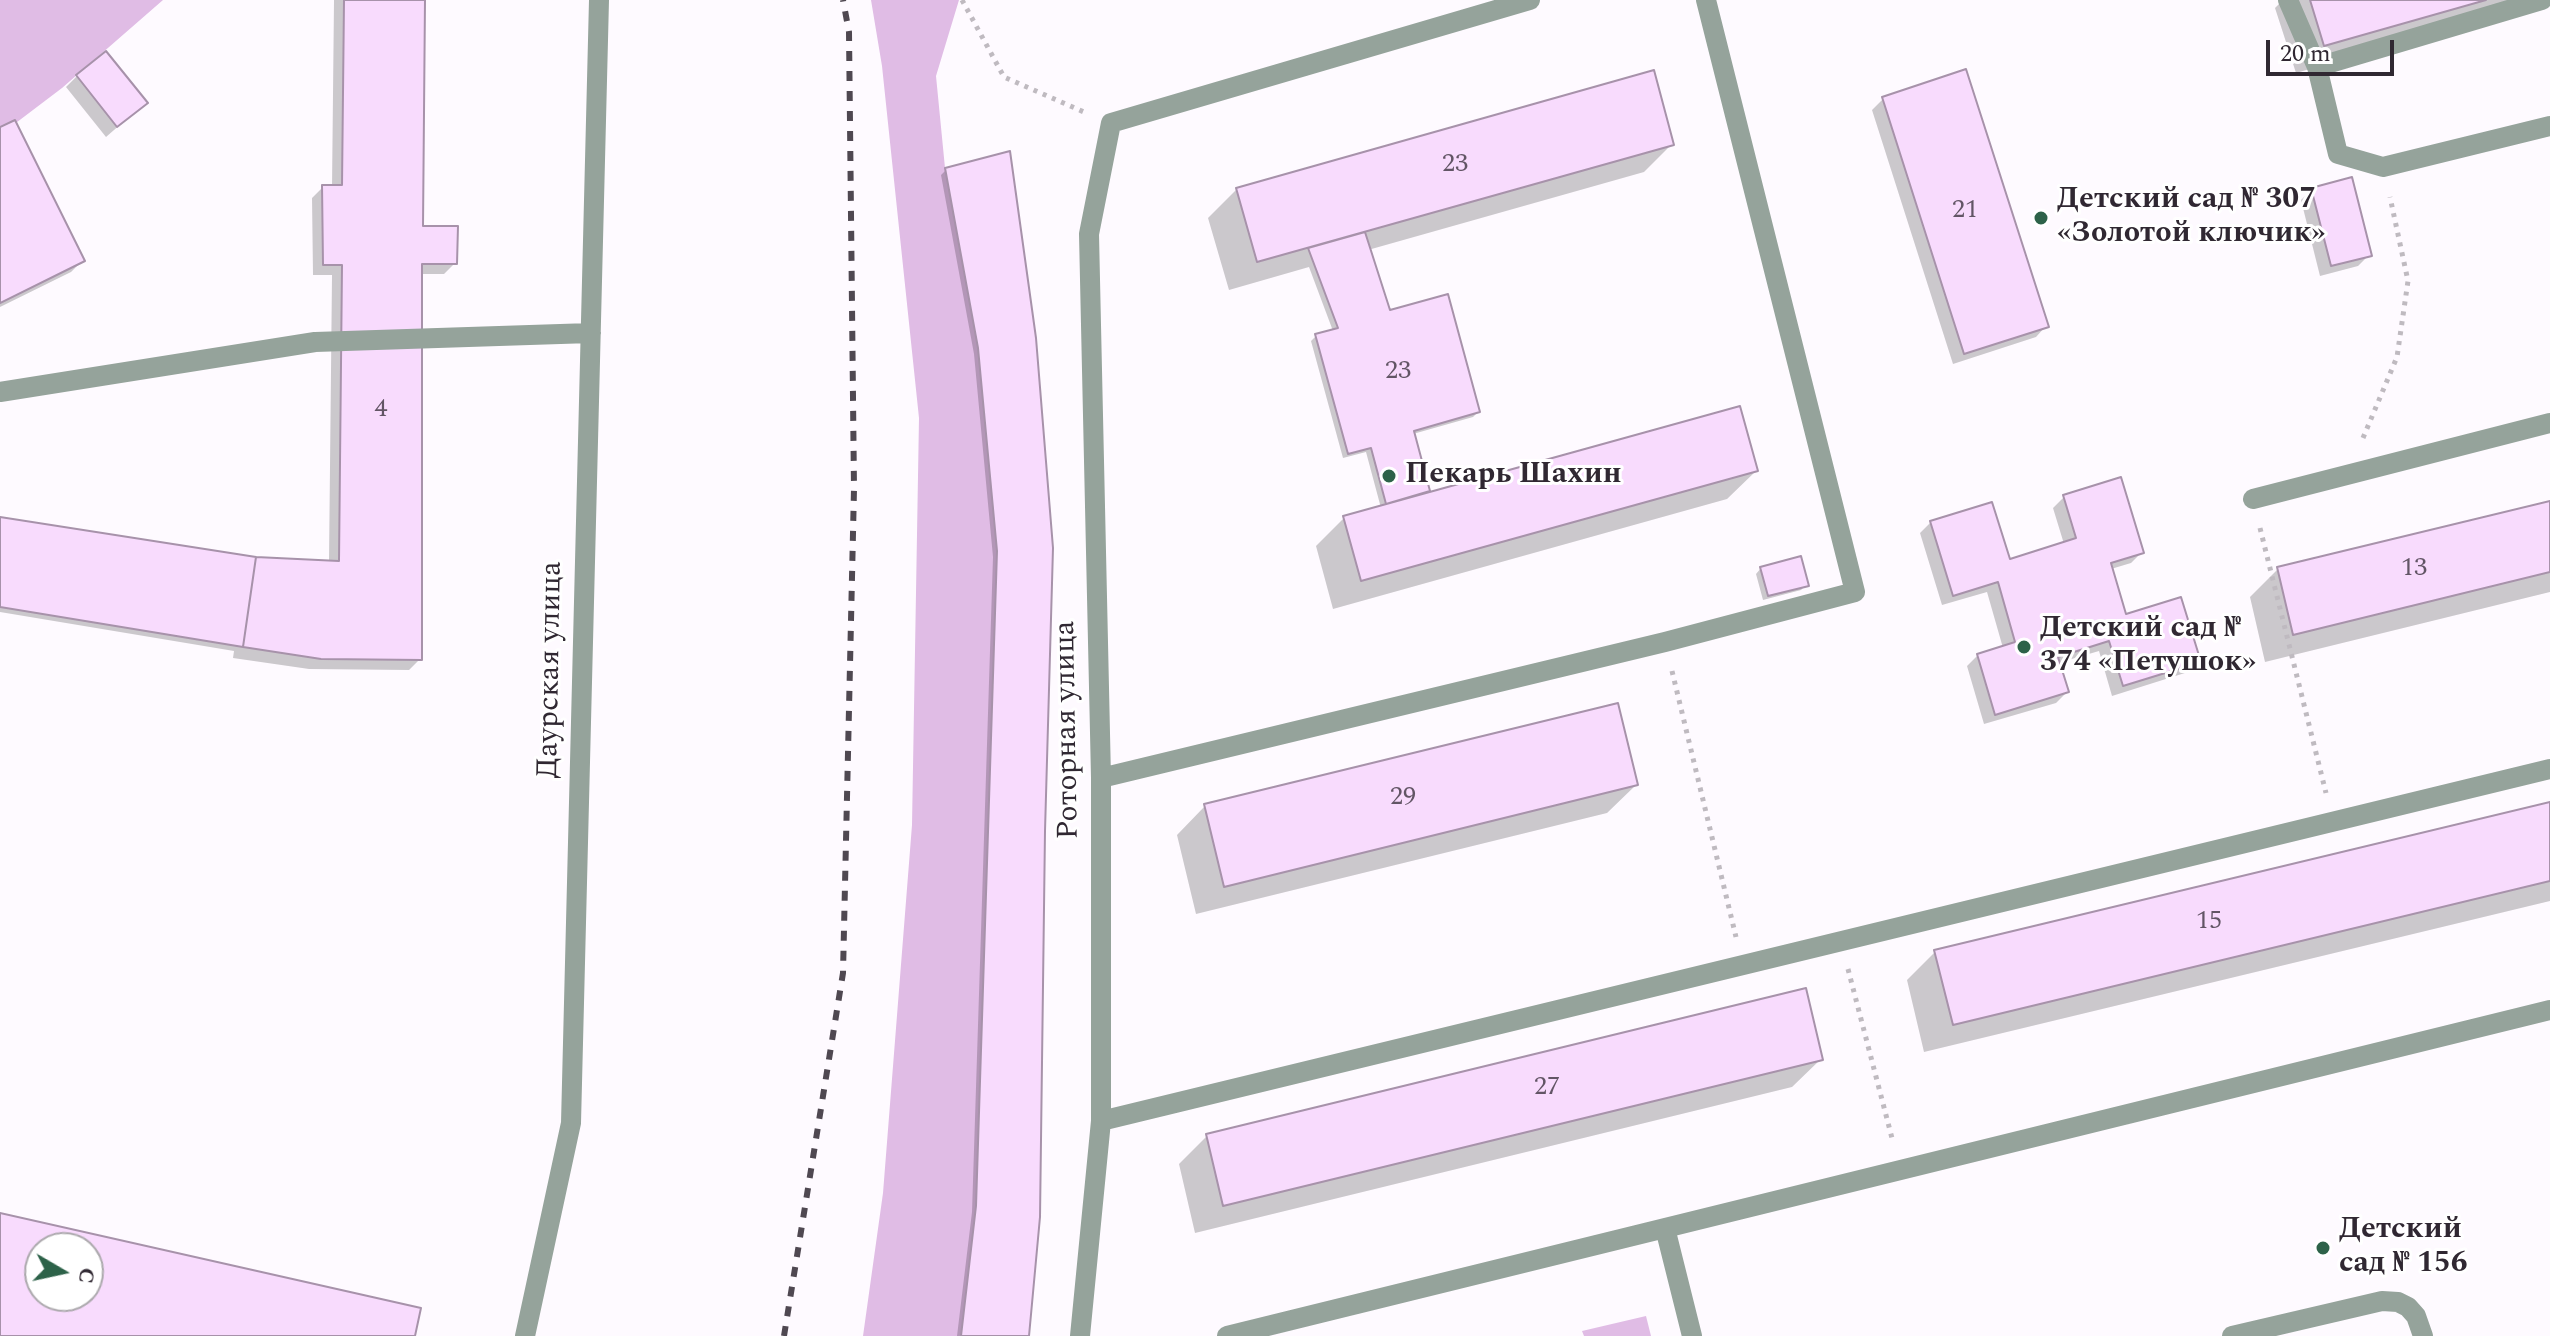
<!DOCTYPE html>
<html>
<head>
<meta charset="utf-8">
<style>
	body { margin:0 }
	#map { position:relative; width:2550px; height:1336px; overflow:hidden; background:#fefaff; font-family:Spectral,serif }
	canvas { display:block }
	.north { position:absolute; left:24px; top:1232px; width:80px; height:80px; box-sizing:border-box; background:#fff; border:2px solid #aca9ad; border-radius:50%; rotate:99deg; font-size:22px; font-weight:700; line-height:32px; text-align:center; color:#302832 }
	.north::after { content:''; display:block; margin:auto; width:28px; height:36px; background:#2d6249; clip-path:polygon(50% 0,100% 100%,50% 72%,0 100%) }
	.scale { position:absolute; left:2266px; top:40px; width:128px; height:36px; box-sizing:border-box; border:4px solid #302832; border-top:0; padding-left:10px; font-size:24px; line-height:28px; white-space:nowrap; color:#302832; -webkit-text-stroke:6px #fff; paint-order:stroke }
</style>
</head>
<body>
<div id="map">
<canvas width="2550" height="1336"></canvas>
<div class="north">С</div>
<div class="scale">20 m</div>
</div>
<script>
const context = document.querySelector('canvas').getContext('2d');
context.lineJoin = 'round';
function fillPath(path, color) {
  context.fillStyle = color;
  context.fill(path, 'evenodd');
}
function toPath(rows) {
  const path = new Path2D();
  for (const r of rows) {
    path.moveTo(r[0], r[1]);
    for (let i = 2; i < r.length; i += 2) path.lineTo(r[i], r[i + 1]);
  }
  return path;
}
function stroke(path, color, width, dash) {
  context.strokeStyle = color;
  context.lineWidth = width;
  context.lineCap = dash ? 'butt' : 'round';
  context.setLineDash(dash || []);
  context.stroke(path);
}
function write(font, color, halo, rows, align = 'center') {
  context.font = font + ' Spectral,serif';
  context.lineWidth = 6;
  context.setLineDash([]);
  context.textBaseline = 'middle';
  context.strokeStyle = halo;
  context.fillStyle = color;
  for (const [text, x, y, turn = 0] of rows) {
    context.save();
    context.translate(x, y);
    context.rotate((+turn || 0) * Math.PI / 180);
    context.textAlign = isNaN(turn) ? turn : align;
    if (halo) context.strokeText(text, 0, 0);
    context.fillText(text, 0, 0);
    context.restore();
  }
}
fillPath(toPath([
	[0,0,163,0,62,88,0,135],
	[871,0,959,0,936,76,945,168,978,348,997,551,976,1206,961,1336,863,1336,883,1193,912,825,919,418,882,66],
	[1646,1316,1651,1336,1584,1336,1582,1331]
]), '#e0bce5');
fillPath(toPath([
	[334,0,423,0,421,228,455,263,444,274,420,274,420,659,409,670,309,669,233,658,234,651,0,612,0,519,256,559,329,562,332,275,313,275,312,198,323,187,332,187],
	[2283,0,2549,0,2296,73,2275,8],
	[77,76,145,103,106,137,66,87],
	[1883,99,2046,326,2036,337,1953,364,1872,110],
	[0,130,82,261,71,272,0,307],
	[1672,144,1644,172,1368,250,1388,313,1478,412,1473,417,1413,434,1428,491,1423,496,1756,471,1727,499,1333,609,1316,546,1344,518,1381,508,1366,452,1343,458,1311,341,1316,336,1333,331,1309,267,1229,290,1208,218,1237,189],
	[1008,154,1027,1336,957,1336,972,1212,993,557,974,354,941,175,946,170],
	[2312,189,2369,255,2358,266,2320,276,2301,200],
	[2064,497,2142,552,2131,563,2111,569,2125,616,2199,661,2188,672,2112,696,2099,651,2058,663,2067,692,2056,703,1984,724,1967,666,1978,655,2003,648,1987,592,1942,605,1920,533,1931,522,2008,562,2064,544,2053,508],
	[2550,503,2550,592,2265,662,2250,597,2278,569],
	[1761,568,1806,585,1801,590,1763,600,1756,574],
	[1636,785,1607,813,1196,914,1177,835,1205,806],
	[2550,804,2550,901,1924,1052,1907,980,1935,952],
	[1821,1059,1792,1087,1195,1233,1179,1164,1207,1136]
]), '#0003');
const building = toPath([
	[344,0,425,0,423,226,458,226,457,264,422,264,422,660,321,659,243,647,256,557,339,561,342,265,323,265,322,185,342,185,344,0],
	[2310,0,2486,0,2324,46,2310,0],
	[106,51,148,103,117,127,76,75,106,51],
	[1966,69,2049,327,1964,354,1882,97,1966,69],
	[1654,70,1674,145,1257,262,1236,188,1654,70],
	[15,120,85,261,0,303,0,127,15,120],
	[1010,151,1036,338,1053,548,1045,831,1040,1217,1029,1336,961,1336,976,1206,997,551,978,348,945,168,1010,151],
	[2352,177,2372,256,2331,266,2311,188,2352,177],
	[1365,232,1390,310,1448,294,1480,412,1414,431,1430,491,1386,504,1371,448,1348,454,1315,334,1338,328,1308,248,1365,232],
	[1740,406,1758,471,1361,581,1343,516,1740,406],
	[2121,477,2144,553,2111,563,2126,614,2181,597,2201,662,2123,686,2109,641,2058,657,2069,692,1995,715,1977,654,2015,642,1998,582,1953,596,1930,521,1992,502,2010,559,2076,538,2063,495,2121,477],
	[2550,501,2550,572,2293,635,2277,567,2550,501],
	[0,517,256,557,243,647,0,607,0,517],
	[1801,556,1809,586,1768,596,1760,567,1801,556],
	[1618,703,1638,785,1224,887,1204,804,1618,703],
	[2550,802,2550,881,1953,1025,1934,950,2550,802],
	[1806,988,1823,1060,1223,1206,1206,1134,1806,988],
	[0,1213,421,1308,415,1336,0,1336,0,1213],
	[40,1248,88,1248,88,1296,40,1296,40,1248]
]);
fillPath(building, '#f8dbfd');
stroke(building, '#a792aa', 2);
stroke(toPath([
	[962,0,1004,77,1084,112],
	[2363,438,2397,357,2408,281,2390,197],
	[2260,528,2326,793],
	[1672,671,1736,937],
	[1848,969,1893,1142]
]), '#bfbac0', 5, [4, 6]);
stroke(toPath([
	[2288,0,2317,67,2338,154,2383,167,2550,126],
	[2317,67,2542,0],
	[0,392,315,342,591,333],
	[2253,499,2550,423],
	[1101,778,1665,642,1855,592,1706,0],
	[1101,1121,2550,769],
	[1665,1228,1692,1336],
	[525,1336,571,1123,599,0],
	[1080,1336,1101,1121,1101,778,1089,234,1111,123,1530,0],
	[1227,1336,2550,1010],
	[2232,1336,2382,1301,2398,1302,2408,1307,2416,1316,2423,1336]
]), '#95a39b', 20);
stroke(toPath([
	[784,1336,843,973,854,489,849,32,843,0]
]), '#4f4851', 6, [10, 10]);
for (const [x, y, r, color] of [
	[2041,218,8,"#2d6249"],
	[1389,476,8,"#2d6249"],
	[2024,647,8,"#2d6249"],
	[2323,1248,8,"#2d6249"]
]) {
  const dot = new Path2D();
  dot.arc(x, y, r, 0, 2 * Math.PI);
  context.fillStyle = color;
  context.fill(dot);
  stroke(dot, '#fff', 3);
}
write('26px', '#625565', null, [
	["23",1455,166],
	["21",1965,212],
	["23",1398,373],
	["4",381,411],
	["13",2414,570],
	["29",1403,799],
	["15",2209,923],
	["27",1547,1089]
]);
write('bold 30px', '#302832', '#fff', [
	["Детский сад № 307",2057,201],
	["«Золотой ключик»",2057,235],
	["Пекарь Шахин",1405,476],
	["Детский сад №",2040,630],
	["374 «Петушок»",2040,664],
	["Детский",2339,1231],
	["сад № 156",2339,1265]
], 'left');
write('30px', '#302832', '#fff', [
	["Даурская улица",552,670,-89],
	["Роторная улица",1069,730,-91]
]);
</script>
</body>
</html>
